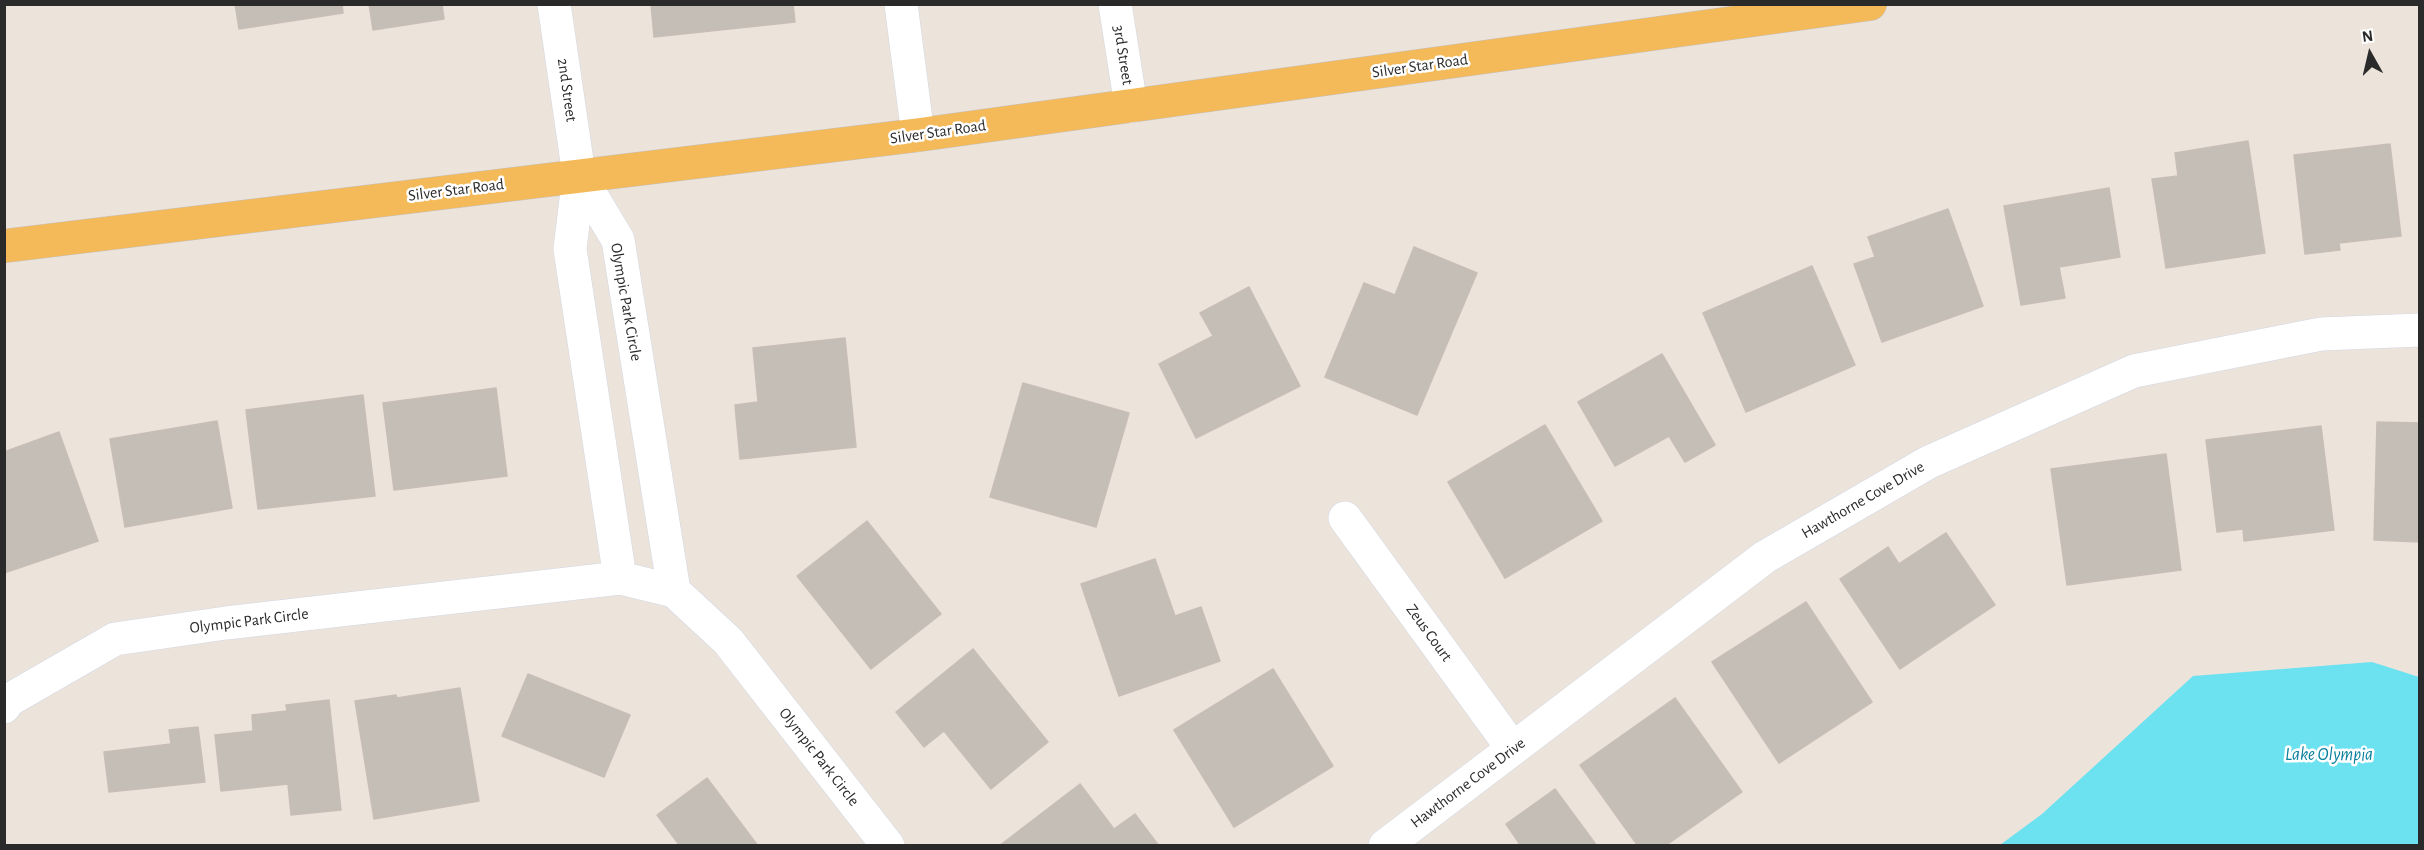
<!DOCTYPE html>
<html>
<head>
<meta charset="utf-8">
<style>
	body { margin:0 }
	#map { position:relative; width:2424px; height:850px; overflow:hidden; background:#ece3db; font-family:"Alegreya Sans",sans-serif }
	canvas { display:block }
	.frame { position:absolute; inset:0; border:6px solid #2a2a2a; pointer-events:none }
	.north { position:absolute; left:2340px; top:24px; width:60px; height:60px; -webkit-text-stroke:4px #fff; paint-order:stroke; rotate:352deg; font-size:16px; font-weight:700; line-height:24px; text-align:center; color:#2a2a2a }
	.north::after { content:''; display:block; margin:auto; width:21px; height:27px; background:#2a2a2a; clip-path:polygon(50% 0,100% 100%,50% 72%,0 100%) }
</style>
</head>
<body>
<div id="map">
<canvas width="2424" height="850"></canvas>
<div class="frame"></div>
<div class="north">N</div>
</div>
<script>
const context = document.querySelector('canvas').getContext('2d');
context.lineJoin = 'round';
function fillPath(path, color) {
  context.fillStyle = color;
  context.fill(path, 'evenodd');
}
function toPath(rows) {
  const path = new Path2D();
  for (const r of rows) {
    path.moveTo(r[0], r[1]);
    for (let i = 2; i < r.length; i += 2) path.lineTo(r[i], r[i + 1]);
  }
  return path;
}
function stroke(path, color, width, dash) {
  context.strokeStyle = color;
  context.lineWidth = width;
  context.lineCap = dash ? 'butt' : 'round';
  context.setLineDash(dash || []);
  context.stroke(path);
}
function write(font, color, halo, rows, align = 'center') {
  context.font = font + ' "Alegreya Sans",sans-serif';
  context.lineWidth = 5;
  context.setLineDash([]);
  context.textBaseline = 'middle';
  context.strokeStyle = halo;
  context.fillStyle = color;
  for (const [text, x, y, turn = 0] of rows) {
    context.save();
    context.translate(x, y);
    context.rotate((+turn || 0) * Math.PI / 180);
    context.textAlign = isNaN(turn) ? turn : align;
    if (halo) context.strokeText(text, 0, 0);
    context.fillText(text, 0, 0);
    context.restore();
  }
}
fillPath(toPath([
	[2372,662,2419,677,2419,845,2000,845,2042,814,2193,676]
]), '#6ce2f1');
const building = toPath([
	[235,4,342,4,343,13,239,29,235,4],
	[369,4,442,4,444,19,373,30,369,4],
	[651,4,793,4,795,22,654,37,651,4],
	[2248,141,2265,253,2166,268,2152,179,2178,176,2175,153,2248,141],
	[2390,144,2401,236,2339,243,2340,250,2305,254,2294,155,2390,144],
	[2109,188,2120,257,2059,267,2065,298,2021,305,2004,206,2109,188],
	[1948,209,1983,306,1882,342,1854,264,1875,257,1868,237,1948,209],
	[1414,247,1477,273,1417,415,1325,377,1364,283,1395,295,1414,247],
	[1812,266,1855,365,1746,412,1703,313,1812,266],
	[1249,287,1300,386,1196,438,1159,364,1213,336,1200,313,1249,287],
	[845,338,856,447,740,459,735,405,758,402,753,348,845,338],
	[1662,354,1715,445,1685,462,1669,436,1615,466,1578,402,1662,354],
	[1023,383,1129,413,1096,527,990,497,1023,383],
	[496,388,507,476,394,490,383,403,496,388],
	[363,395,375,496,258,509,246,410,363,395],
	[217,421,232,508,125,527,110,439,217,421],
	[2377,422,2420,423,2420,542,2374,540,2377,422],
	[1545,425,1602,521,1505,578,1448,482,1545,425],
	[2321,426,2334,530,2244,541,2243,529,2217,532,2206,440,2321,426],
	[59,432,98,541,4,573,4,452,59,432],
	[2166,454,2181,570,2067,585,2051,469,2166,454],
	[867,521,941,614,871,669,797,576,867,521],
	[1946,533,1995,605,1900,669,1840,579,1888,547,1899,564,1946,533],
	[1155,559,1175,616,1201,607,1220,661,1119,696,1081,584,1155,559],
	[1806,602,1872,702,1779,763,1712,662,1806,602],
	[973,649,1048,742,991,789,944,731,924,747,896,712,973,649],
	[1273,669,1333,766,1234,827,1174,730,1273,669],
	[528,674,630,715,604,777,502,736,528,674],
	[460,688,479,801,374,819,355,701,396,695,397,698,460,688],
	[1675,698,1742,792,1665,846,1638,846,1580,765,1675,698],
	[329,700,341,810,291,815,288,784,221,791,215,735,253,731,252,715,287,711,286,705,329,700],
	[198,727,205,782,109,792,104,752,171,744,169,730,198,727],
	[707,778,758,846,680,846,657,815,707,778],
	[1080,784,1114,829,1135,814,1159,846,999,846,1080,784],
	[1555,789,1597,846,1521,846,1506,824,1555,789]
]);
fillPath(building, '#c4beb7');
stroke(building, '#c8beb5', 1.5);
const minor = toPath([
	[554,4,579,175,570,249,620,578],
	[901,4,918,135],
	[1115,4,1131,106],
	[579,175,618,240,674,591],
	[1345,518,1513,749],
	[4,707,9,700,115,639,226,623,620,578,674,591,728,641,888,846],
	[1385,846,1765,557,1929,462,2134,371,2321,334,2420,330]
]);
const major = toPath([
	[4,246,918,135,1870,4]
]);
stroke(minor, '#d1d7e3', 34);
stroke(major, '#c3c3c3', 34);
stroke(minor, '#fff', 33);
stroke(major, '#f4b959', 33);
write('16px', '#2a2a2a', '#fff', [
	["3rd Street",1123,55,81],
	["Silver Star Road",1420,66,-8],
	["2nd Street",567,90,82],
	["Silver Star Road",938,132,-8],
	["Silver Star Road",456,190,-7],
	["Olympic Park Circle",626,302,80],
	["Hawthorne Cove Drive",1863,500,-30],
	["Olympic Park Circle",249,621,-7],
	["Zeus Court",1429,633,54],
	["Olympic Park Circle",819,757,52],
	["Hawthorne Cove Drive",1468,783,-37]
]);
write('italic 18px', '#0a819e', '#fff', [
	["Lake Olympia",2329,755]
]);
</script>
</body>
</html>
